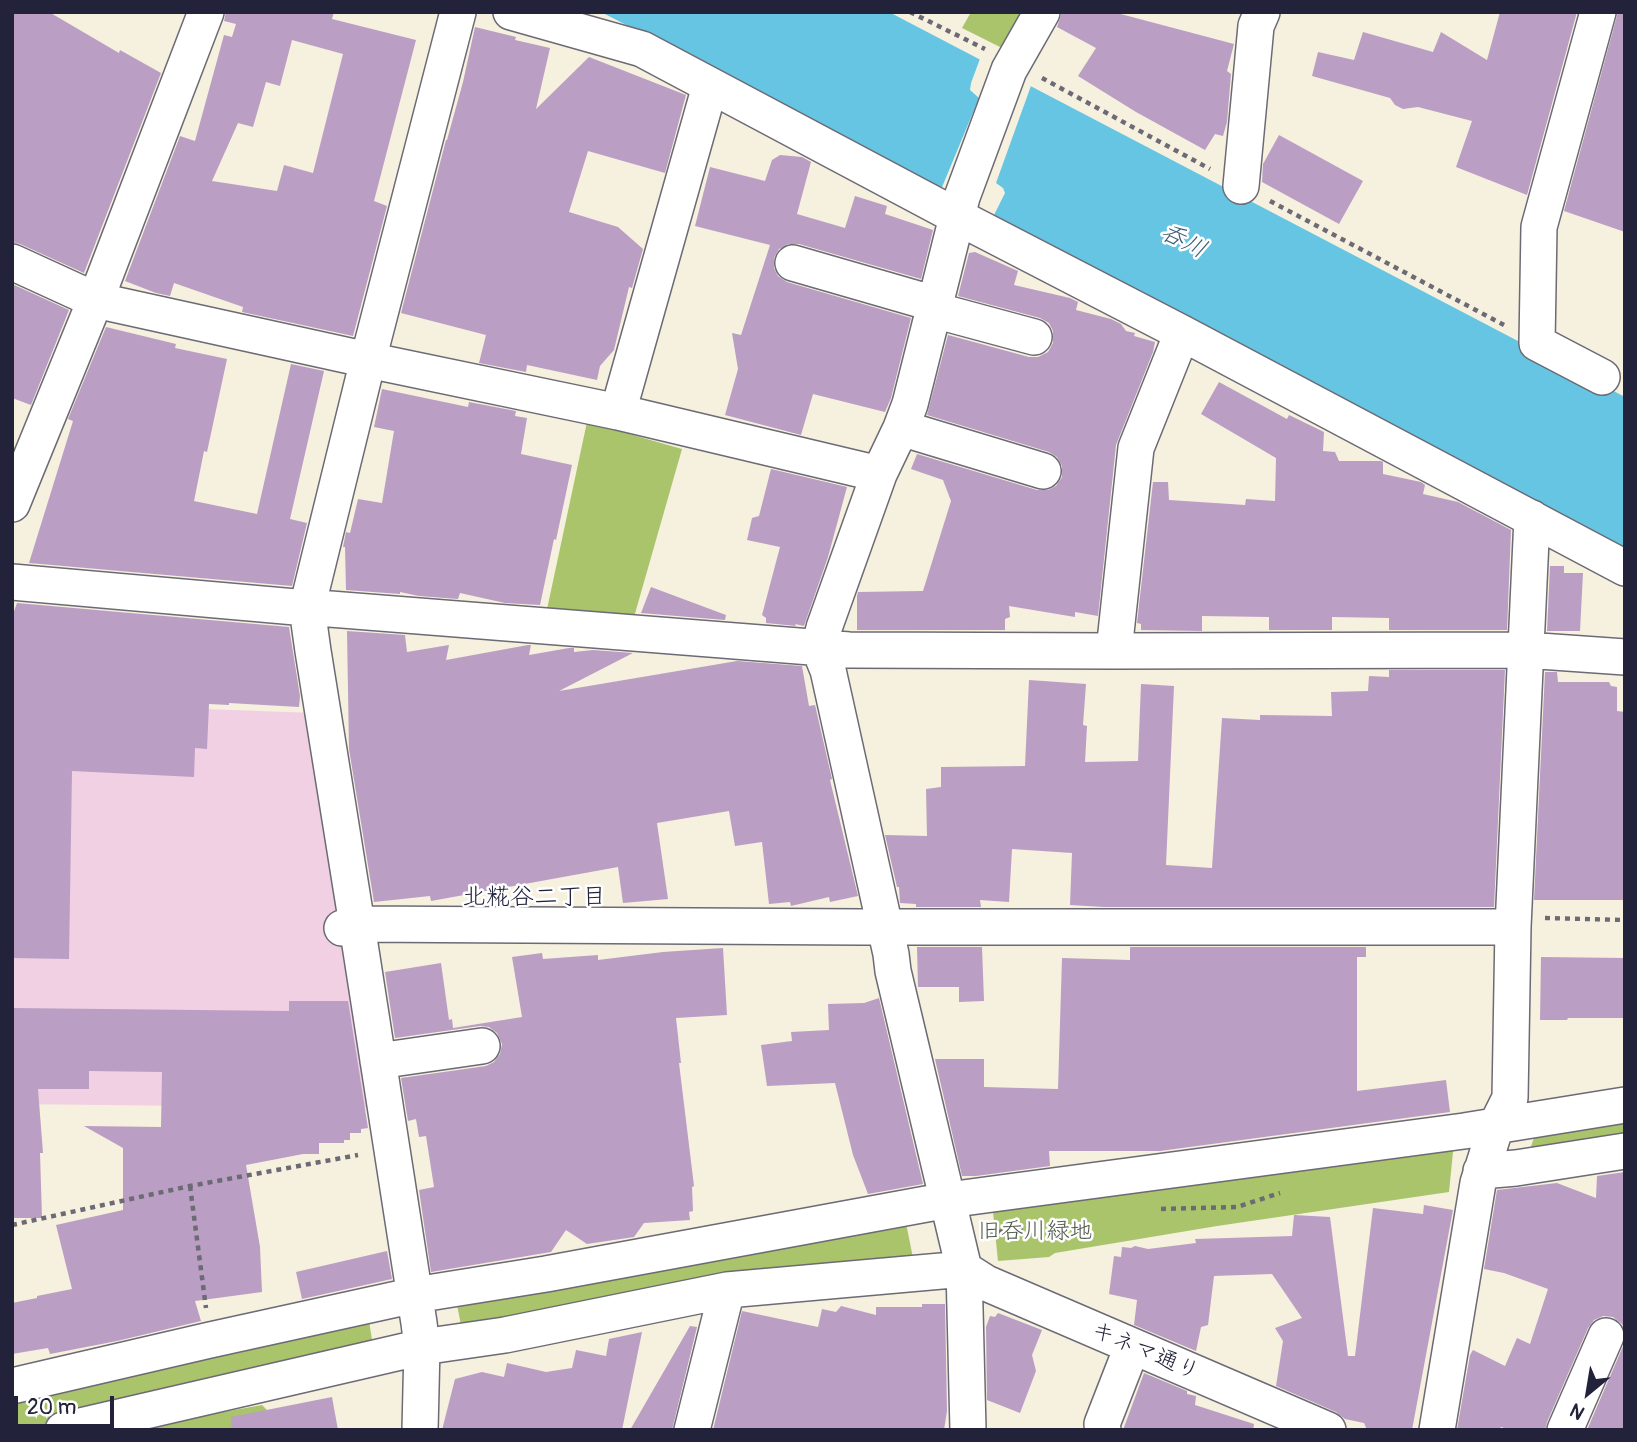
<!DOCTYPE html>
<html>
<head>
<meta charset="utf-8">
<style>
	body { margin:0 }
	#map { position:relative; width:1637px; height:1442px; overflow:hidden; background:#f6f0df; font-family:Pangolin,sans-serif }
	canvas { display:block }
	.frame { position:absolute; inset:0; border:14px solid #22223b; pointer-events:none }
	.north { position:absolute; left:1553px; top:1358px; width:70px; height:70px; -webkit-text-stroke:5px #fff; paint-order:stroke; rotate:210deg; font-size:19px; font-weight:700; line-height:28px; text-align:center; color:#22223b }
	.north::after { content:''; display:block; margin:auto; width:24px; height:32px; background:#22223b; clip-path:polygon(50% 0,100% 100%,50% 72%,0 100%) }
	.scale { position:absolute; left:14px; top:1396px; width:100px; height:32px; box-sizing:border-box; border:4px solid #22223b; border-top:0; padding-left:9px; font-size:21px; line-height:24px; white-space:nowrap; color:#22223b; -webkit-text-stroke:5px #fff; paint-order:stroke }
</style>
</head>
<body>
<div id="map">
<canvas width="1637" height="1442"></canvas>
<div class="frame"></div>
<div class="north">N</div>
<div class="scale">20 m</div>
</div>
<script>
const context = document.querySelector('canvas').getContext('2d');
context.lineJoin = 'round';
function fillPath(path, color) {
  context.fillStyle = color;
  context.fill(path, 'evenodd');
}
function toPath(rows) {
  const path = new Path2D();
  for (const r of rows) {
    path.moveTo(r[0], r[1]);
    for (let i = 2; i < r.length; i += 2) path.lineTo(r[i], r[i + 1]);
  }
  return path;
}
function stroke(path, color, width, dash) {
  context.strokeStyle = color;
  context.lineWidth = width;
  context.lineCap = dash ? 'butt' : 'round';
  context.setLineDash(dash || []);
  context.stroke(path);
}
function write(font, color, halo, rows, align = 'center') {
  context.font = font + ' Pangolin,"Klee One",sans-serif';
  context.lineWidth = 5;
  context.setLineDash([]);
  context.textBaseline = 'middle';
  context.strokeStyle = halo;
  context.fillStyle = color;
  for (const [text, x, y, turn = 0] of rows) {
    context.save();
    context.translate(x, y);
    context.rotate((+turn || 0) * Math.PI / 180);
    context.textAlign = isNaN(turn) ? turn : align;
    if (halo) context.strokeText(text, 0, 0);
    context.fillText(text, 0, 0);
    context.restore();
  }
}
fillPath(toPath([
	[12,702,315,713,374,1108,12,1104]
]), '#f1d0e3');
fillPath(toPath([
	[971,12,1027,12,1006,50,962,28],
	[587,422,682,449,634,617,546,614],
	[1625,1116,1625,1141,1528,1155,1537,1129],
	[1454,1142,1449,1192,1217,1226,1055,1253,1049,1257,998,1261,993,1212],
	[905,1218,914,1263,462,1330,457,1305],
	[369,1321,373,1346,97,1416,33,1430,12,1430,12,1404],
	[262,1405,287,1430,130,1430,135,1428]
]), '#a9c46a');
fillPath(toPath([
	[601,12,889,12,1625,397,1625,548,880,156]
]), '#65c5e3');
fillPath(toPath([
	[981,56,1032,83,996,183,1003,188,1005,193,992,219,940,192,979,98,970,90,971,83]
]), '#f6f0df');
fillPath(toPath([
	[12,12,49,12,119,53,120,50,161,73,84,273,20,244,12,242],
	[226,12,334,12,332,19,416,40,374,201,387,206,353,336,242,312,243,307,174,283,170,296,156,293,125,281,180,136,195,141,224,35,232,37,236,24,224,21],
	[292,40,343,54,313,173,284,165,277,191,212,181,238,123,253,127,266,82,280,86],
	[1062,12,1113,12,1234,44,1227,71,1231,74,1227,122,1223,136,1215,134,1205,150,1136,112,1078,76,1096,48,1057,27],
	[1500,12,1577,12,1527,195,1456,167,1472,121,1418,107,1403,109,1395,105,1390,98,1312,76,1318,52,1354,60,1363,32,1433,52,1441,32,1487,60],
	[1618,12,1625,12,1625,232,1564,211],
	[475,27,516,37,515,40,550,48,536,109,589,57,686,95,665,173,588,151,569,212,618,227,643,249,632,288,629,287,614,350,600,366,597,380,527,365,526,372,479,363,486,335,401,313,446,140,447,140,463,82],
	[1279,135,1363,181,1339,224,1262,182,1263,164],
	[780,155,802,157,811,162,797,214,845,228,855,196,887,206,885,214,933,230,921,279,799,244,788,244,779,249,774,258,774,268,778,276,787,282,911,318,891,398,885,412,813,394,801,435,725,415,738,369,732,333,741,335,770,245,695,226,710,167,765,181,772,160],
	[975,252,1018,271,1014,285,1070,298,1078,302,1076,310,1111,319,1121,324,1126,331,1135,333,1134,336,1155,342,1153,352,1116,445,1098,616,1075,612,1075,617,1009,606,1010,617,1005,619,1005,630,857,630,857,596,858,592,923,591,951,501,943,480,911,469,917,454,1037,490,1048,490,1056,486,1062,477,1062,466,1057,457,1049,452,927,415,948,335,1029,357,1038,357,1048,352,1053,343,1053,331,1049,323,1040,318,958,296,969,253],
	[12,284,69,310,31,405,12,398],
	[106,327,176,344,175,348,227,359,207,452,204,451,194,501,257,514,291,364,324,371,290,519,307,523,292,586,29,563,73,421,68,419],
	[1219,382,1287,419,1289,415,1324,432,1323,451,1335,452,1339,461,1381,461,1383,462,1383,474,1421,482,1425,485,1423,494,1458,502,1511,530,1507,630,1389,630,1389,618,1332,617,1332,630,1269,630,1269,617,1202,616,1202,631,1141,630,1141,624,1137,623,1153,482,1168,482,1169,500,1245,505,1246,499,1275,501,1276,458,1201,414],
	[382,389,468,407,469,402,516,411,515,416,527,418,521,454,572,465,556,540,554,539,540,605,505,603,460,593,458,599,419,596,400,592,400,594,346,590,345,547,343,547,346,532,350,533,358,499,382,503,394,431,374,427],
	[771,469,847,487,828,557,804,626,795,624,796,626,766,623,766,618,762,615,780,547,747,540,752,518,759,516],
	[1550,566,1564,566,1564,573,1583,573,1580,631,1547,631],
	[651,587,726,615,725,620,641,613],
	[17,603,289,627,300,696,299,707,229,703,229,705,209,704,207,749,195,748,194,777,72,771,69,959,12,958,12,617],
	[347,631,405,635,407,652,449,645,446,660,528,645,531,645,529,655,569,648,574,648,574,652,593,650,633,653,559,691,737,661,802,666,809,706,815,705,832,779,830,780,858,896,830,902,829,897,791,906,790,902,769,904,762,842,735,846,729,811,657,823,668,899,623,903,618,867,431,901,430,896,374,902,349,749],
	[1389,670,1505,670,1494,907,1104,907,1070,905,1072,853,1012,849,1009,902,980,900,981,907,916,907,916,904,900,903,899,887,897,887,885,835,927,836,926,789,941,787,941,767,1025,766,1029,680,1086,684,1083,725,1087,726,1085,762,1138,761,1141,684,1174,686,1166,865,1212,868,1222,718,1260,720,1260,715,1332,716,1331,692,1368,691,1369,676,1389,677],
	[1545,672,1557,672,1558,682,1609,682,1611,686,1617,687,1617,711,1625,712,1625,900,1534,900],
	[917,947,982,947,984,1001,959,1002,959,987,918,987],
	[1130,947,1366,947,1366,957,1357,957,1357,1091,1446,1080,1450,1112,1160,1151,1049,1151,1050,1166,976,1176,962,1176,935,1059,984,1059,984,1087,1058,1089,1062,958,1130,960],
	[723,948,727,1015,676,1018,681,1063,679,1063,694,1186,692,1187,693,1211,689,1212,690,1220,644,1223,634,1237,587,1244,566,1230,551,1252,431,1272,419,1190,434,1187,426,1136,419,1137,416,1119,408,1121,401,1078,486,1066,494,1062,500,1054,502,1044,497,1033,489,1027,480,1026,395,1038,385,972,441,963,449,1020,452,1019,453,1028,522,1017,512,957,542,953,543,959,598,955,598,960,663,952],
	[1541,957,1625,958,1625,1018,1568,1018,1567,1020,1540,1020],
	[879,998,923,1184,868,1194,853,1155,835,1083,767,1086,761,1045,792,1041,791,1032,829,1030,828,1004,864,1003],
	[289,1001,348,1001,368,1128,361,1129,361,1133,350,1133,350,1140,344,1140,344,1143,319,1143,319,1154,303,1154,246,1165,260,1247,262,1292,195,1301,201,1321,117,1341,50,1354,48,1348,12,1354,12,1303,37,1298,37,1296,72,1289,56,1225,123,1210,123,1148,84,1126,161,1127,162,1072,89,1071,89,1089,38,1089,43,1153,40,1153,42,1218,12,1218,12,1008,289,1011],
	[1625,1172,1625,1330,1622,1324,1613,1317,1603,1316,1594,1320,1588,1328,1547,1422,1545,1430,1510,1430,1501,1427,1499,1430,1457,1430,1470,1355,1473,1350,1505,1366,1517,1338,1530,1344,1548,1289,1504,1273,1484,1269,1497,1190,1557,1183,1596,1198,1597,1176],
	[1424,1205,1453,1210,1412,1430,1367,1430,1364,1423,1345,1419,1336,1412,1276,1386,1283,1341,1275,1328,1302,1318,1272,1274,1214,1276,1208,1325,1201,1327,1196,1351,1134,1325,1137,1300,1109,1294,1114,1256,1121,1257,1122,1247,1131,1248,1135,1246,1148,1249,1196,1243,1195,1239,1292,1236,1294,1215,1330,1217,1348,1356,1355,1356,1373,1208,1423,1214],
	[387,1251,392,1279,302,1299,296,1272],
	[922,1304,945,1304,947,1411,944,1430,713,1430,742,1311,818,1327,822,1309,836,1312,841,1306,876,1315,876,1307,922,1307],
	[998,1313,1042,1330,1032,1355,1036,1371,1020,1413,987,1400,986,1327,990,1316,995,1317],
	[690,1326,697,1327,672,1430,630,1430],
	[642,1332,622,1430,442,1430,455,1379,482,1372,504,1377,507,1363,546,1372,572,1368,576,1350,606,1356,609,1339],
	[1625,1343,1625,1430,1587,1430,1624,1344],
	[1144,1373,1187,1391,1187,1394,1196,1396,1195,1405,1254,1424,1253,1430,1123,1430],
	[332,1397,338,1430,232,1430,231,1417]
]), '#ba9ec4');
const minor = toPath([
	[511,12,642,49,956,216,1182,333,1625,568],
	[1598,12,1539,227,1537,343,1602,377],
	[1241,186,1256,26,1262,12],
	[12,262,95,300,368,360,618,412,879,474],
	[793,263,935,304],
	[934,310,1034,337],
	[618,412,710,86],
	[901,428,1043,471],
	[12,504,103,281,206,12],
	[12,582,307,608,330,609,849,650,1114,651,1525,650,1625,657],
	[1114,651,1136,448,1182,333],
	[342,928,357,924,862,927,1513,927],
	[378,1061,482,1046],
	[1481,1171,1516,1168,1625,1151],
	[12,1386,210,1340,415,1295,546,1274,948,1200,1464,1131,1625,1105],
	[63,1430,422,1347,505,1335,727,1290,964,1269,986,1283,1328,1430],
	[420,1430,422,1347,419,1323,354,906,313,651,307,608,368,360,458,12],
	[692,1430,727,1290],
	[968,1430,964,1269,893,971,891,954,828,670,819,648,824,628,879,474,901,428,910,404,962,197,1009,70,1042,12],
	[1103,1430,1102,1424,1132,1347],
	[1437,1430,1478,1183,1496,1126,1510,1098,1513,927,1532,518],
	[1565,1430,1606,1336]
]);
stroke(minor, '#6c6a74', 38);
stroke(toPath([
	[910,12,985,49],
	[1042,78,1210,169],
	[1270,201,1504,325],
	[1545,918,1625,920],
	[190,1186,206,1308],
	[1161,1209,1237,1207,1280,1193],
	[12,1225,190,1186,358,1155],
	[988,1234,1031,1226]
]), '#6c6a74', 4.5, [5, 5]);
stroke(minor, '#fff', 35);
write('23px', '#515b4b', '#fff', [
	["旧呑川緑地",1035,1232]
]);
write('23px', '#22223b', '#fff', [
	["キネマ通り",1145,1352,23]
]);
write('italic 24px', '#395b76', '#fff', [
	["呑川",1183,242,27]
]);
write('24px', '#22223b', '#fff', [
	["北糀谷二丁目",534,898]
]);
</script>
</body>
</html>
